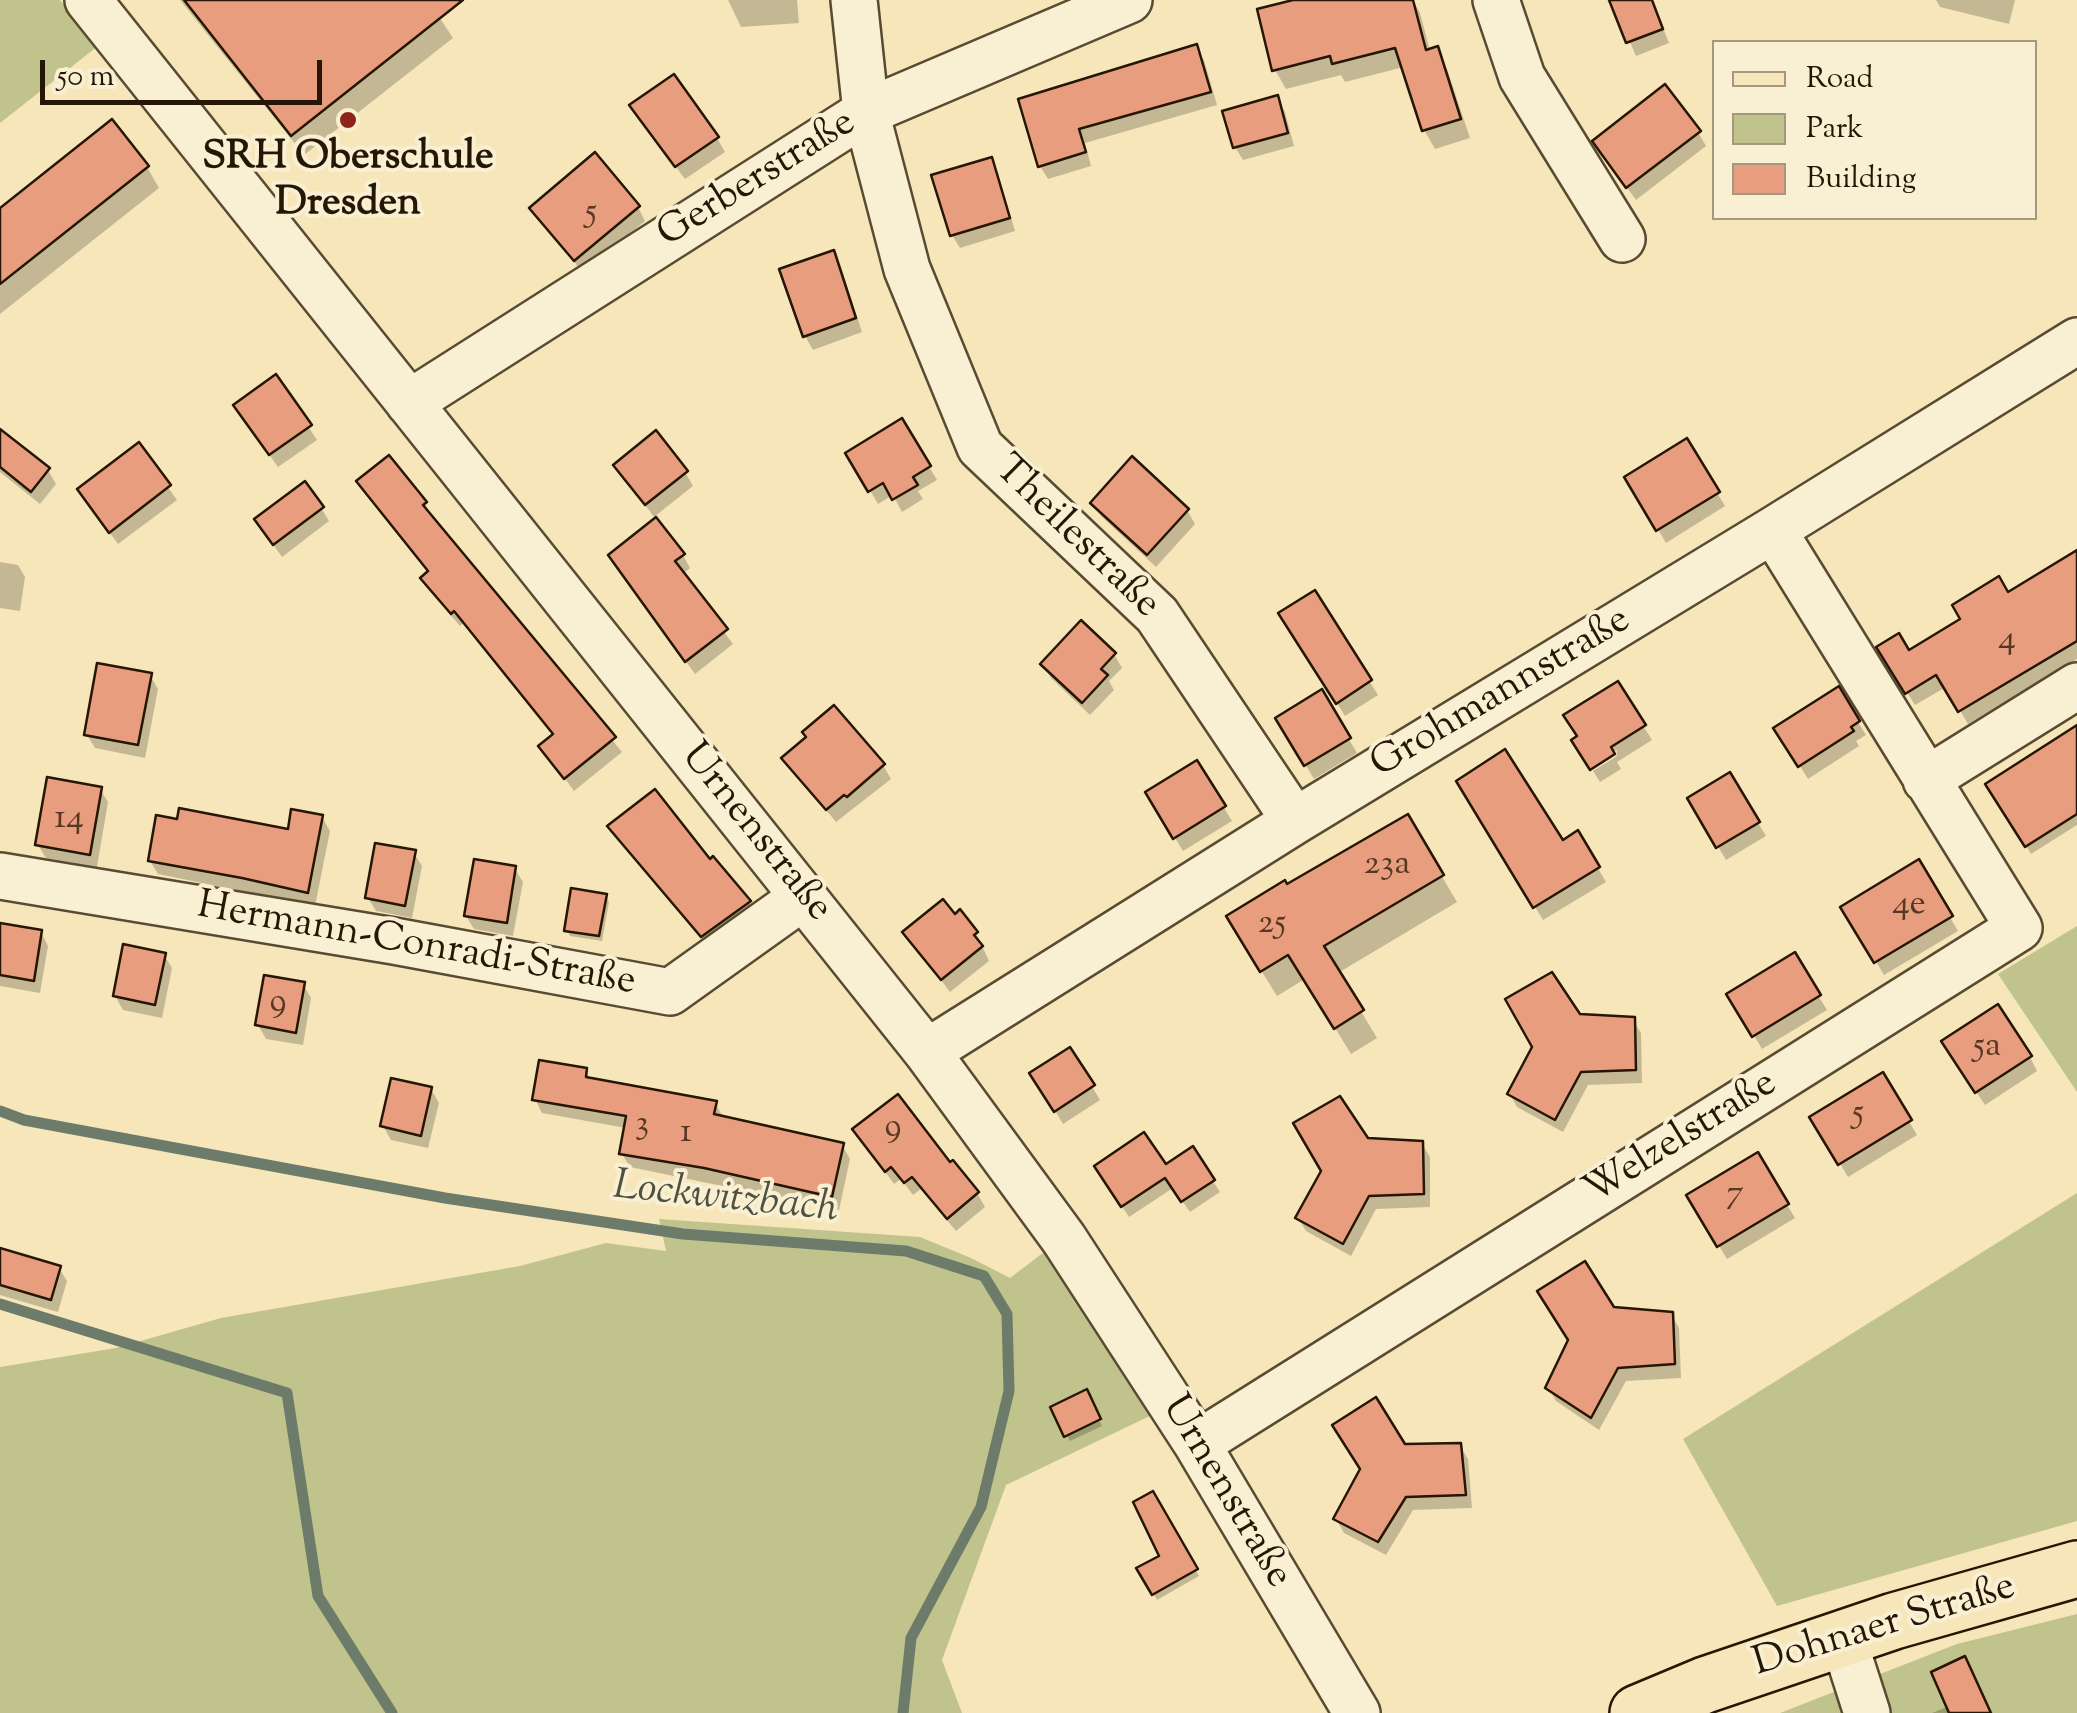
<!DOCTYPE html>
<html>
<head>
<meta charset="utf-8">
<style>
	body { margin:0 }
	#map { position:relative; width:2077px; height:1713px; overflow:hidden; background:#f6e6ba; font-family:"Sorts Mill Goudy",serif }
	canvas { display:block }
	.legend { position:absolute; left:1712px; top:40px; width:325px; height:180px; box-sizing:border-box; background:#f9efd2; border:2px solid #a49880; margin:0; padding:12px 18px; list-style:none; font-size:30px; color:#251605 }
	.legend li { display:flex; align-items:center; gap:20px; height:50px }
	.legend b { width:50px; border:2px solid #a49880 }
	.scale { position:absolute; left:40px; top:60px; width:282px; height:45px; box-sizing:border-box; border:5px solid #251605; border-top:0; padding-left:12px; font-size:30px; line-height:35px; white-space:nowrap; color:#251605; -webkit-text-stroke:8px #f9efd2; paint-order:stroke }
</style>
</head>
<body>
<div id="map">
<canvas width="2077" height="1713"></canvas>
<ul class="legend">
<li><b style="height:12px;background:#f6e6ba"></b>Road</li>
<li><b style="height:28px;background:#c1c38c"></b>Park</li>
<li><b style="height:28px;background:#e89e7e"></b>Building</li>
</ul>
<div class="scale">50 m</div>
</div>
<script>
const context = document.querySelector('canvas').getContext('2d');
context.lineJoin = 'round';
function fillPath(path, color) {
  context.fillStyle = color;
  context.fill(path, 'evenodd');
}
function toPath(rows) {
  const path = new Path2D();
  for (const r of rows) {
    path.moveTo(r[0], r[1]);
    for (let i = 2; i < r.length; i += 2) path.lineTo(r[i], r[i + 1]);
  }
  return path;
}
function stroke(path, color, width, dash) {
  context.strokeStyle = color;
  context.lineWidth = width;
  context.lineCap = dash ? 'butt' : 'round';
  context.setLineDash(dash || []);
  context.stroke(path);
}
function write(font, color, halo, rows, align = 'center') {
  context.font = font + ' "Sorts Mill Goudy",serif';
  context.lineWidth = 8;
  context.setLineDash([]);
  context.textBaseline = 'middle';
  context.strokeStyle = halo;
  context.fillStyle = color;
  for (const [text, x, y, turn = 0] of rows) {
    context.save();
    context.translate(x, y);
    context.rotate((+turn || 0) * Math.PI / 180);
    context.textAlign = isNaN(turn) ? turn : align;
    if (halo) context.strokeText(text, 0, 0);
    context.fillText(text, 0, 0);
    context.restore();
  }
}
fillPath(toPath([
	[0,0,60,0,98,46,0,123],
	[2077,926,2077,1092,1998,974],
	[2077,1193,2077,1521,1777,1606,1683,1439],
	[659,1219,920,1237,971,1258,1010,1278,1052,1246,1154,1414,1006,1485,942,1660,962,1713,0,1713,0,1367,116,1348,221,1318,520,1266,606,1243,666,1251],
	[2077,1614,2077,1713,1780,1713,1957,1644]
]), '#c1c38c');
fillPath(toPath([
	[180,0,428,0,453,38,304,155],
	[728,0,797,0,799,23,741,27],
	[1303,0,1413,0,1420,13,1430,51,1436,49,1447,69,1470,138,1435,149,1424,130,1404,67,1345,82,1341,75,1286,89,1275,70],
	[1612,0,1652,0,1669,43,1636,56],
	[1936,0,2015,0,2009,24,1940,7],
	[1196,47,1204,60,1217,105,1085,143,1091,166,1048,179,1040,166,1021,100],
	[1277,98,1285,112,1294,146,1243,160,1235,147],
	[640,119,717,138,725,152,685,179],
	[1698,132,1706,146,1636,200,1603,155],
	[991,160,998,174,1015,231,960,248,952,235],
	[147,167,159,188,0,314,0,211],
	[638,207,645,221,583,273,532,208],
	[833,253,841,267,862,332,813,350,805,336],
	[276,378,317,440,278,467,244,419],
	[902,421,937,480,918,491,923,499,902,512,893,495,878,504,848,453],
	[1686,441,1725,506,1666,543,1627,477],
	[0,446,48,470,56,484,40,504,0,472],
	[138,446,177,500,118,544,88,503],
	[389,458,425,503,431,518,622,752,574,791,541,746,554,736,463,623,460,626,431,592,423,579,430,573,359,482],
	[616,465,685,472,693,486,654,517],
	[1093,503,1187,510,1195,524,1156,567,1101,516],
	[321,508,329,521,282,557,265,533],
	[2077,552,2077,659,1968,724,1946,687,1915,705,1879,648,1908,653],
	[683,555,690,568,682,575,733,644,695,674,619,569],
	[0,562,18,565,25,577,20,611,0,608],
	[1314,593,1378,695,1345,716,1289,628],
	[1114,654,1122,668,1109,681,1114,690,1090,715,1051,678,1043,664],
	[150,675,158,689,145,758,95,748,87,735],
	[1617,684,1652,740,1617,762,1621,769,1600,782,1593,771,1617,756,1617,750,1590,767],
	[1838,690,1866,735,1856,741,1859,746,1808,779,1777,729],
	[1321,692,1357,753,1314,779,1278,719],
	[2077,727,2077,825,2031,854,1988,785],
	[784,759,883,765,891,779,836,822],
	[1197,763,1232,821,1183,851,1148,793],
	[1729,775,1766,836,1726,860,1690,799],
	[1459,782,1562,843,1578,834,1606,882,1543,920],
	[100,789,108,802,97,867,46,858,38,845],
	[322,817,330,831,315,906,158,874,150,861,290,832],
	[1407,817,1457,902,1338,973,1377,1038,1351,1054,1305,979,1277,996,1244,943,1286,887],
	[610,827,709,863,749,902,757,916,711,949],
	[414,853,422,866,412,918,376,911,368,898],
	[1918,863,1958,931,1884,975,1844,908],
	[515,869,523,882,513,936,474,929,466,916],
	[606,896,609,902,602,941,570,936,567,930],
	[960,913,976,933,989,961,950,992,905,932],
	[0,926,41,932,48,946,40,993,0,986],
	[164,955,172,968,162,1018,123,1010,115,996],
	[1794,956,1827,1010,1762,1049,1730,995],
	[303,984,311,998,303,1045,266,1039,258,1025],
	[1579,1017,1633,1020,1641,1033,1642,1083,1588,1085,1563,1132,1517,1107,1510,1094],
	[1070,1050,1100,1100,1063,1124,1033,1074],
	[1952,1055,2030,1057,2037,1071,1985,1105],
	[585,1071,591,1080,715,1103,723,1117,842,1145,850,1159,839,1210,630,1167,622,1154,626,1128,542,1113,535,1099],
	[1882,1076,1917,1135,1848,1177,1813,1118],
	[431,1089,439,1103,428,1148,391,1140,383,1126],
	[855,1130,950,1166,977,1193,985,1207,956,1231,921,1189,913,1195,901,1179,894,1184],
	[1367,1140,1422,1144,1430,1157,1430,1207,1376,1209,1351,1256,1306,1231,1298,1218],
	[1757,1156,1795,1218,1727,1259,1689,1196],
	[1165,1168,1213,1181,1220,1192,1190,1212,1173,1188,1129,1217,1103,1178],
	[0,1250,59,1268,67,1281,58,1312,0,1295],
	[1613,1309,1671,1314,1679,1328,1681,1378,1626,1381,1599,1430,1556,1401,1548,1387],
	[1086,1392,1102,1426,1070,1441,1053,1408],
	[1404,1446,1460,1446,1468,1459,1472,1508,1413,1510,1386,1555,1344,1533,1336,1519],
	[1152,1494,1199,1576,1157,1600,1140,1569,1162,1557],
	[1949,1706,1990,1713,1932,1713]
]), '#0003');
stroke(toPath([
	[0,1111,24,1120,445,1198,683,1234,906,1251,984,1276,1007,1314,1009,1391,981,1507,911,1638,903,1713],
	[0,1304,287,1393,318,1596,392,1713]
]), '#6d7c6a', 11);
const building = toPath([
	[184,0,463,0,291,136,184,0],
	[1293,0,1413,0,1426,50,1438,46,1461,119,1422,131,1395,48,1332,64,1330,56,1272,71,1257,9,1293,0],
	[1609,0,1652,0,1663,29,1626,43,1609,0],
	[1197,44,1211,92,1079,129,1086,152,1038,167,1018,99,1197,44],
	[674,74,719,137,675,167,629,105,674,74],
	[1665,84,1701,131,1626,188,1592,141,1665,84],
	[1278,95,1288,133,1233,148,1222,111,1278,95],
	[112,119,149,166,0,284,0,208,112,119],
	[595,152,640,206,574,261,529,208,595,152],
	[992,157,1010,218,950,236,931,175,992,157],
	[834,250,856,318,803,337,779,269,834,250],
	[276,374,312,425,269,455,233,405,276,374],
	[902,418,931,466,913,477,918,485,892,500,883,483,868,492,845,453,902,418],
	[0,429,50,468,31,492,0,467,0,429],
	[656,430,688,471,645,505,613,465,656,430],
	[1687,438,1720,492,1656,531,1624,477,1687,438],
	[139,442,171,485,109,533,77,489,139,442],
	[389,455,427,502,423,505,616,737,564,779,538,746,553,734,454,611,451,614,420,578,428,571,356,481,389,455],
	[1132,456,1189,509,1147,555,1090,503,1132,456],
	[305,481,324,507,273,545,254,519,305,481],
	[656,517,685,554,675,561,728,629,685,662,608,555,656,517],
	[2077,550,2077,641,1958,712,1936,675,1905,694,1876,647,1899,633,1909,650,1960,619,1952,605,1999,576,2008,592,2077,550],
	[1315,590,1372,680,1336,704,1278,613,1315,590],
	[1081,620,1116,653,1101,669,1108,675,1082,703,1040,664,1081,620],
	[97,663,152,673,138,745,84,735,97,663],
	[1618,681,1646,725,1611,747,1615,754,1590,770,1571,740,1577,736,1563,715,1618,681],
	[1839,686,1860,721,1851,727,1854,731,1798,767,1773,728,1839,686],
	[1322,689,1351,738,1304,766,1275,718,1322,689],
	[834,705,885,764,847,797,844,795,826,810,781,758,806,737,802,732,834,705],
	[2077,725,2077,814,2025,847,1985,784,2077,725],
	[1505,749,1563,840,1578,830,1600,867,1533,908,1456,781,1505,749],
	[1197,760,1226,806,1173,839,1145,792,1197,760],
	[1730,772,1760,822,1716,848,1687,798,1730,772],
	[47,777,102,787,90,855,35,845,47,777],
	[655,789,710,859,713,856,751,901,701,937,607,826,655,789],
	[179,808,288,829,291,809,323,815,308,893,242,878,148,861,156,815,177,819,179,808],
	[1408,814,1444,875,1324,946,1364,1010,1334,1029,1288,955,1260,972,1226,916,1285,880,1287,884,1408,814],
	[375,843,416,850,405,906,365,898,375,843],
	[474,859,516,866,507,923,464,916,474,859],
	[1919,859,1953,916,1874,963,1840,907,1919,859],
	[571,888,607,894,599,936,564,931,571,888],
	[943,899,955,914,960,909,978,932,974,935,983,946,941,980,902,932,943,899],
	[0,923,42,930,34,981,0,975,0,923],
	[123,944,166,953,155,1005,113,996,123,944],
	[1795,952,1821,995,1752,1037,1726,994,1795,952],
	[1552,972,1580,1014,1635,1017,1636,1070,1581,1072,1555,1120,1507,1094,1532,1047,1505,999,1552,972],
	[264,975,305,982,296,1033,255,1025,264,975],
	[1998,1004,2032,1056,1975,1093,1941,1041,1998,1004],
	[1070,1047,1095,1085,1054,1112,1029,1073,1070,1047],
	[539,1060,587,1068,586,1077,717,1101,714,1114,844,1143,832,1197,704,1168,619,1154,626,1116,532,1100,539,1060],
	[1883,1072,1912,1120,1838,1165,1809,1117,1883,1072],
	[391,1078,432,1087,421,1136,380,1126,391,1078],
	[898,1094,950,1162,953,1160,979,1192,947,1219,912,1177,904,1183,891,1167,885,1172,852,1129,898,1094],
	[1340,1096,1368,1138,1423,1141,1424,1194,1369,1196,1343,1244,1295,1218,1321,1171,1293,1123,1340,1096],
	[1144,1132,1166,1164,1193,1146,1215,1180,1181,1202,1165,1178,1121,1207,1094,1166,1144,1132],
	[1758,1152,1789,1204,1717,1247,1686,1195,1758,1152],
	[0,1248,61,1266,51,1300,0,1285,0,1248],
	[1585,1261,1614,1307,1673,1312,1675,1364,1618,1368,1591,1418,1545,1388,1568,1340,1537,1291,1585,1261],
	[1087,1389,1101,1419,1064,1437,1050,1407,1087,1389],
	[1376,1397,1405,1444,1461,1443,1466,1495,1406,1497,1378,1542,1333,1519,1360,1469,1332,1425,1376,1397],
	[1153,1491,1198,1569,1152,1595,1136,1568,1159,1556,1133,1502,1153,1491],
	[1965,1656,1991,1713,1949,1713,1931,1672,1965,1656]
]);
fillPath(building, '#e89e7e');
stroke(building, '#251605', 2.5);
const minor = toPath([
	[88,0,927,1052,1064,1239,1197,1444,1357,1713],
	[854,0,866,112,907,269,980,447,1157,615,1295,821],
	[1496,0,1522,77,1622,239],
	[409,403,866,112,1129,0],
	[1926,780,2077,686],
	[0,876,394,941,670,992,803,897],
	[927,1052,1295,821,1773,530,2077,341],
	[1197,1444,2019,928,1773,530],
	[1843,1638,1867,1713]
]);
const major = toPath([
	[1638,1713,1705,1685,1894,1621,2077,1569]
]);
stroke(minor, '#594a32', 50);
stroke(major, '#251605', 60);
stroke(minor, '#f9efd2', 45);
stroke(major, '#f6e6ba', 55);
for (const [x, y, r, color] of [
	[348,120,10,"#8f2418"]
]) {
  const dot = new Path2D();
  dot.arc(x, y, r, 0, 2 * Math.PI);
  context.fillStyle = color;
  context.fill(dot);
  stroke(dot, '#f9efd2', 4);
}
write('35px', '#563823', null, [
	["5",591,215],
	["4",2007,642],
	["14",69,821],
	["23a",1387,867],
	["4e",1909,907],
	["25",1272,926],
	["9",278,1005],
	["5a",1987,1049],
	["5",1858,1116],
	["3",642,1127],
	["9",893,1130],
	["1",686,1135],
	["7",1735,1196]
]);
write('bold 40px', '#251605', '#f9efd2', [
	["SRH Oberschule",348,160],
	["Dresden",348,206]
]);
write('40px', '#251605', '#f9efd2', [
	["Gerberstraße",758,181,-32],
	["Theilestraße",1075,539,44],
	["Grohmannstraße",1502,695,-31],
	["Urnenstraße",754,834,51],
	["Hermann-Conradi-Straße",416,947,10],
	["Welzelstraße",1682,1140,-32],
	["Urnenstraße",1224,1493,59],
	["Dohnaer Straße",1885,1628,-17]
]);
write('italic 42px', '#4f5240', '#f9efd2', [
	["Lockwitzbach",725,1201,6]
]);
</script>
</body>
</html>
